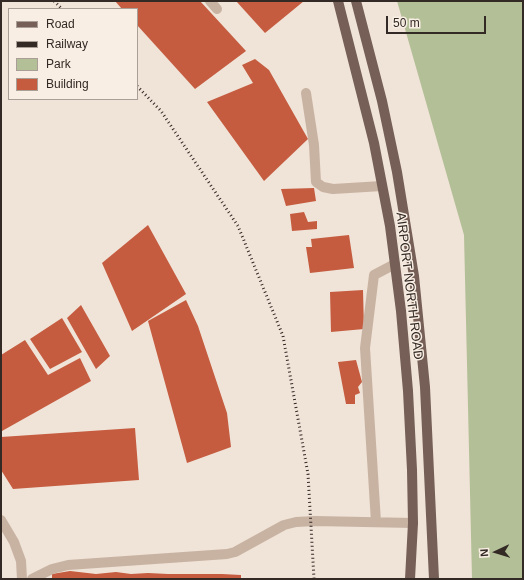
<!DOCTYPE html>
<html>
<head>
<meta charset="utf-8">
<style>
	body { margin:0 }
	#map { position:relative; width:524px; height:580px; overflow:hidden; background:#f0e3d7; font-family:Arial,sans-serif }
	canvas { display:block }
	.frame { position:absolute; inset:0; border:2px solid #332925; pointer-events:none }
	.legend { position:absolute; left:8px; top:8px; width:130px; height:92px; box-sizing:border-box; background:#f8eee3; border:1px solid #a99f97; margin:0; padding:5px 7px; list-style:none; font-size:12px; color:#332925 }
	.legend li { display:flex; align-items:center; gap:8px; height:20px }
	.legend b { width:20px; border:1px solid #a99f97 }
	.north { position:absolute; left:476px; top:532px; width:40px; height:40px; -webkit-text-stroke:3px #f8eee3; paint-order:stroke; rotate:266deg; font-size:11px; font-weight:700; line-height:16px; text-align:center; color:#332925 }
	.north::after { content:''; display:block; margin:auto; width:14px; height:18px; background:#332925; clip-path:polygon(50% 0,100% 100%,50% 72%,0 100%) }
	.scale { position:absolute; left:386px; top:16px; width:100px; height:18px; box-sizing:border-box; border:2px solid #332925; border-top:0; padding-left:5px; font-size:12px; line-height:14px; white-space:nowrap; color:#332925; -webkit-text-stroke:3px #f8eee3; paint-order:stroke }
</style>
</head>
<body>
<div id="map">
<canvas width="524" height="580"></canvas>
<div class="frame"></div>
<ul class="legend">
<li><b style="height:5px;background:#755f56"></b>Road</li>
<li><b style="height:5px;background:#332925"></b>Railway</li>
<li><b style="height:11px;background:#b3bf97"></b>Park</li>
<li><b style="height:11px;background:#c55c40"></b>Building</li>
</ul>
<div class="north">N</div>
<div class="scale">50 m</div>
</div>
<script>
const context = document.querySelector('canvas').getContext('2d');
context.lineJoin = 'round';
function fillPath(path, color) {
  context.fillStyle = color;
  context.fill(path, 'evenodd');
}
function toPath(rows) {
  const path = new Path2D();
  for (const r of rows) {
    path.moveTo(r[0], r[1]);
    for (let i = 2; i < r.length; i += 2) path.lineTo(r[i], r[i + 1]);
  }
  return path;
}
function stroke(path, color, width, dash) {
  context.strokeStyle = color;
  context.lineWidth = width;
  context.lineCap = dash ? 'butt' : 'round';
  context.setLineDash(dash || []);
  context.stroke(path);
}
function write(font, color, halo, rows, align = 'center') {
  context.font = font + ' Arial,sans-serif';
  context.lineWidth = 3;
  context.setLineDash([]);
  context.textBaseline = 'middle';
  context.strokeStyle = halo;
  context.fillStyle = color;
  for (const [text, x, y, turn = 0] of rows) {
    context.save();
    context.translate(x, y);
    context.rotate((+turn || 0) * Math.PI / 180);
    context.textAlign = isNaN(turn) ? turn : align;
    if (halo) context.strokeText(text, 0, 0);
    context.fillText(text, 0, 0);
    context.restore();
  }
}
fillPath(toPath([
	[397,1,523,1,523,579,472,579,464,235]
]), '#b3bf97');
fillPath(toPath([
	[115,1,200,1,246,51,195,89,137,25,137,9,122,9],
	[236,1,304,1,265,33],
	[255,59,269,70,308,139,264,181,207,102,253,83,242,65],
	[314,188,316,201,286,206,281,189],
	[304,212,308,222,317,221,317,229,292,231,290,214],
	[148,225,186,294,132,331,102,263],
	[349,235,354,268,310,273,306,247,312,247,311,239],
	[363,290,364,329,331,332,330,292],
	[186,300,198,326,227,413,231,447,187,463,148,321],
	[81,305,110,356,96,369,67,318],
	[62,318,82,352,50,369,30,339],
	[25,340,48,375,80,358,91,381,2,431,1,430,1,355],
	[356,360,362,382,358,387,360,393,355,395,355,404,346,404,338,362],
	[135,428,139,480,13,489,1,470,1,437],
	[70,571,96,574,116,572,131,574,148,573,168,574,222,574,241,575,241,579,52,579,52,574]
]), '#c55c40');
stroke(toPath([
	[210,1,217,9],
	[306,93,314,145,316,182,323,187,333,189,382,186],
	[1,520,14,542,21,561,22,579],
	[376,522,365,348,374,275,395,264],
	[32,579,52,569,68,565,227,554,235,552,284,525,296,522,315,521,413,523]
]), '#c8b3a3', 10);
stroke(toPath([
	[338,1,374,143,390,226,401,311,408,391,412,470,413,523,410,579],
	[356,1,382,101,397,172,414,276,425,387,434,579]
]), '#755f56', 10);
stroke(toPath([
	[54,1,62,9],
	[137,86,161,111,238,226,283,336,308,474,314,579]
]), '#332925', 3, [1, 3]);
write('13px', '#332925', '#f8eee3', [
	["AIRPORT NORTH ROAD",409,286,83]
]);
</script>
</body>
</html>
